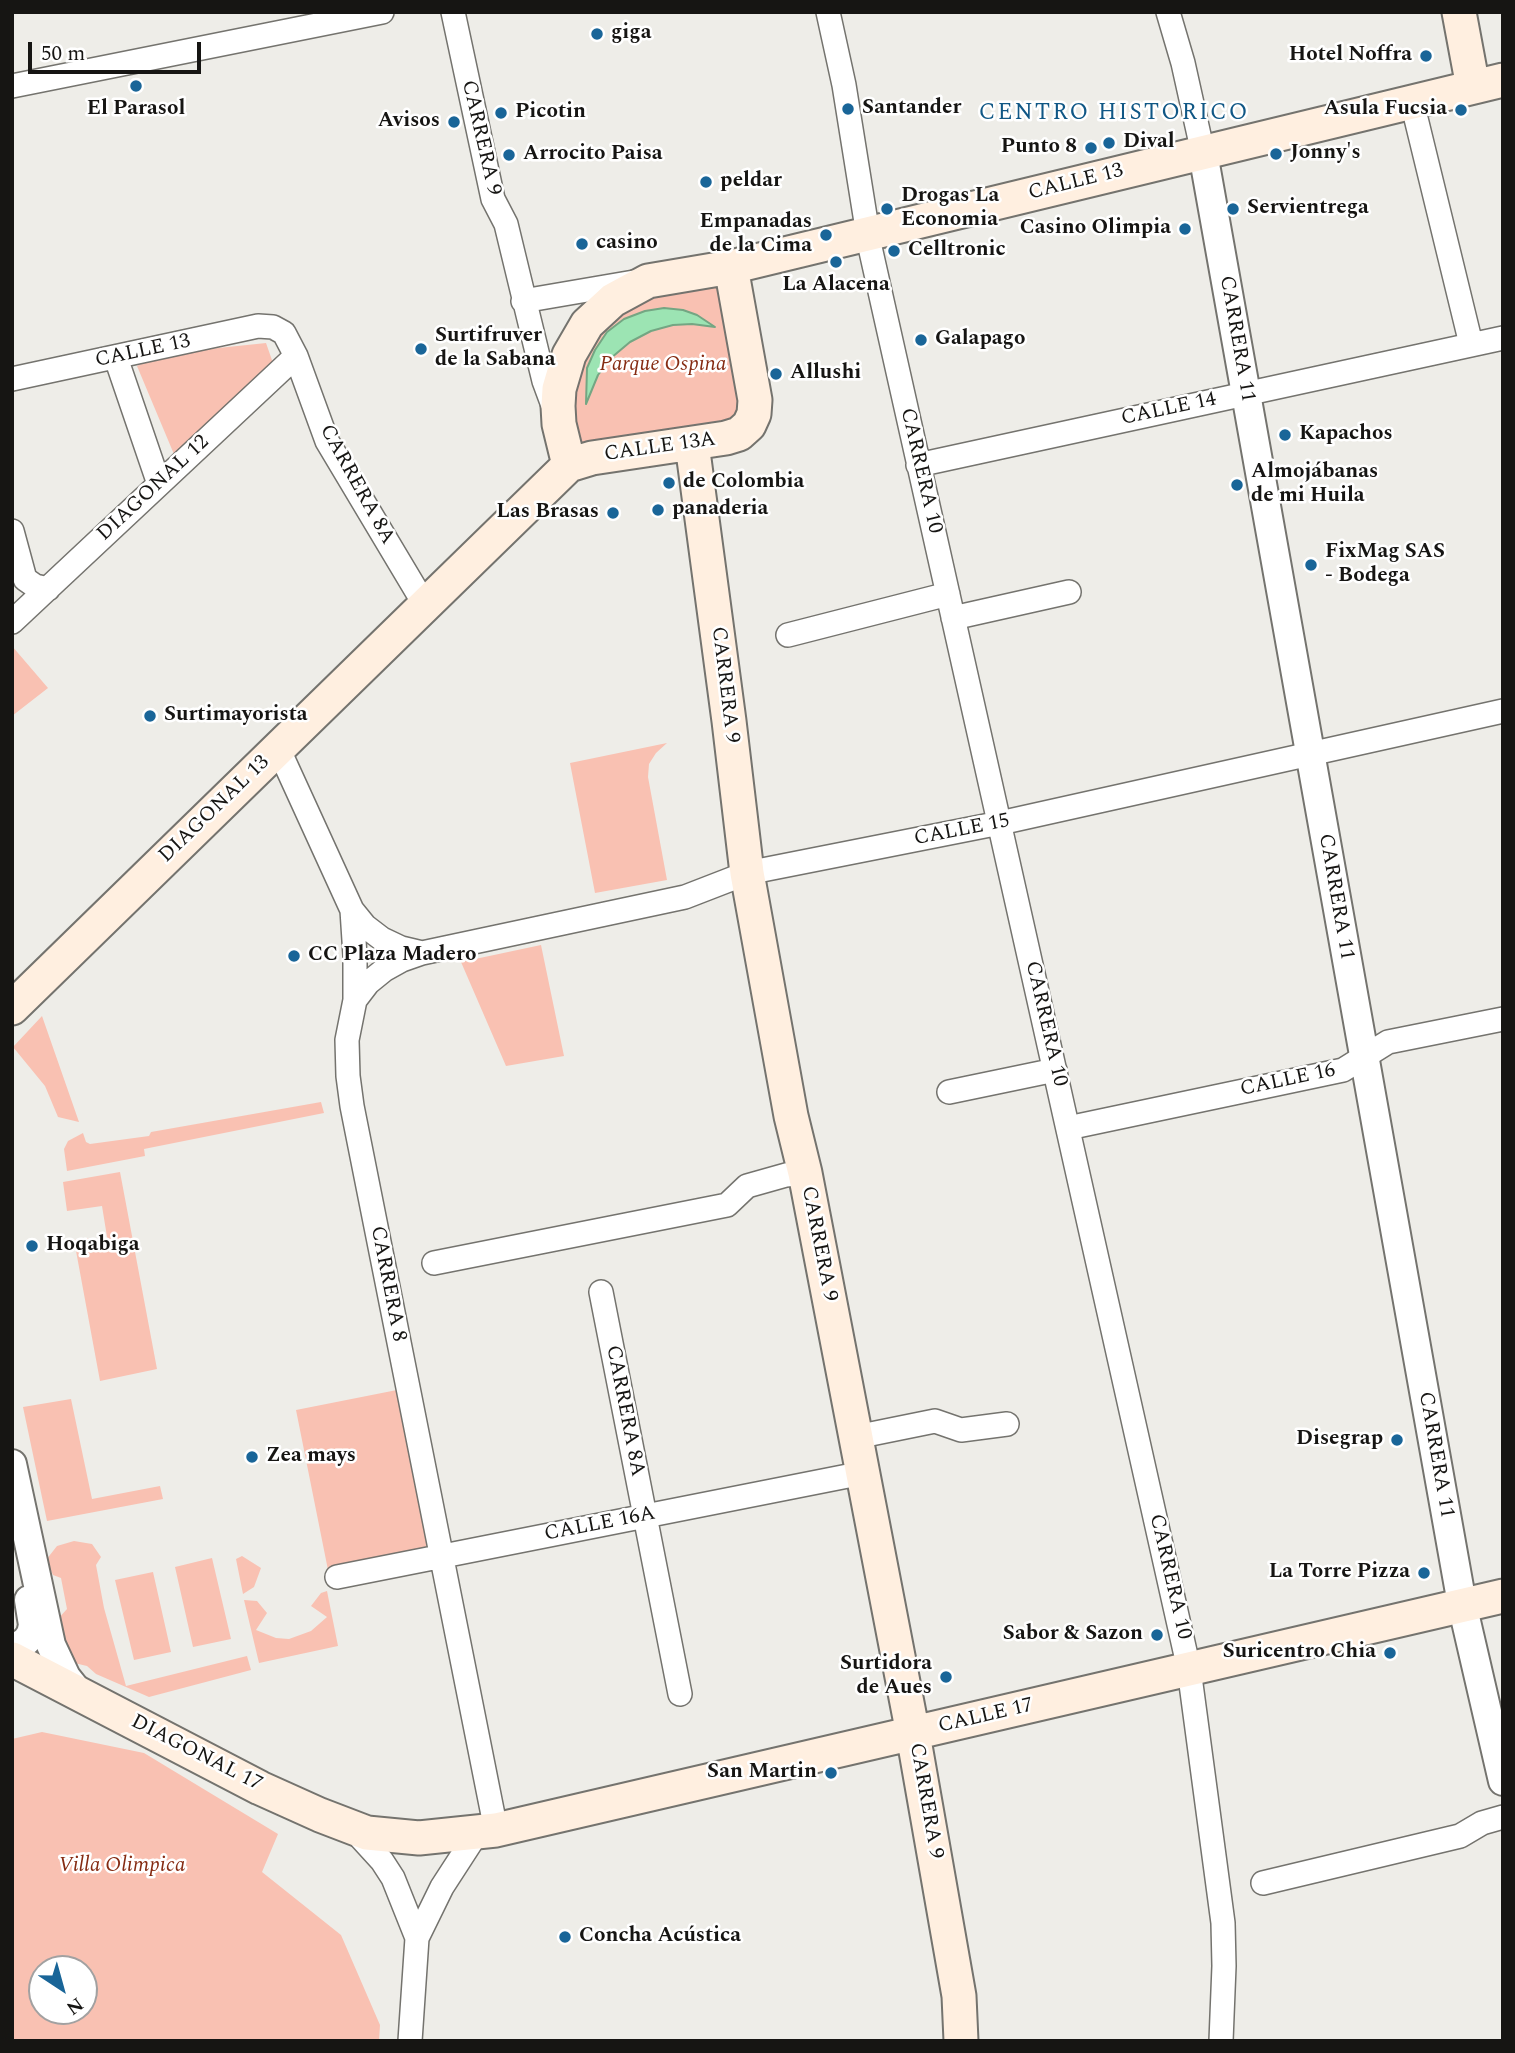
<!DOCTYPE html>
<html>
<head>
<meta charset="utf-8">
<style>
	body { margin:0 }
	#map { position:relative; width:1515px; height:2053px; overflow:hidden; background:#eeede8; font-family:Spectral,serif }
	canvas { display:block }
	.frame { position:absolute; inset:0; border:14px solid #161513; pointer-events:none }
	.north { position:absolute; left:28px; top:1955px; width:70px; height:70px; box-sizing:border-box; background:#fff; border:2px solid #a2a1a1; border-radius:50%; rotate:144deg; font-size:19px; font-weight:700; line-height:28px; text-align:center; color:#161513 }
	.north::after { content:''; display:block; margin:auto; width:24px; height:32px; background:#196598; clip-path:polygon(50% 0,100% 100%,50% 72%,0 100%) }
	.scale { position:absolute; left:28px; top:42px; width:173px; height:32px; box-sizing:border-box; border:4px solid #161513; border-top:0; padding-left:9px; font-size:21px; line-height:24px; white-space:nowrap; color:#161513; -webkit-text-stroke:5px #fff; paint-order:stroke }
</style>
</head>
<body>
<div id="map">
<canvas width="1515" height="2053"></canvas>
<div class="frame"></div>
<div class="north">N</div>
<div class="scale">50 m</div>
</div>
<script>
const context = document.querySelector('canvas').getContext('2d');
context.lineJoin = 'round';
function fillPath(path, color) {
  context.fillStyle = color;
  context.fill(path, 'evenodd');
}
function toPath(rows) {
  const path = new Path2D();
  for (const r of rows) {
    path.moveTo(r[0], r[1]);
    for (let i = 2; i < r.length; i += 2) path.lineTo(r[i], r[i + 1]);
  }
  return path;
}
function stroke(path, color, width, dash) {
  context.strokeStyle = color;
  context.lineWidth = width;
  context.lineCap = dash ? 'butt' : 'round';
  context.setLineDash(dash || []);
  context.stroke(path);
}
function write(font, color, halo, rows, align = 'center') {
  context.font = font + ' Spectral,serif';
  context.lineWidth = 5;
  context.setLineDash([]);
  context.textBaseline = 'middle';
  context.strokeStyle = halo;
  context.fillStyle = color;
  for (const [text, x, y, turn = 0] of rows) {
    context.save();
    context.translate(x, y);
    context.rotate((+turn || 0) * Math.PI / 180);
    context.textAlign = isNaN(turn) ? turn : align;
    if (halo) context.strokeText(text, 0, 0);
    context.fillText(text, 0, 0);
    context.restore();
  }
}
fillPath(toPath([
	[725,280,747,388,740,424,573,455,565,402,577,354,632,297],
	[266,343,273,363,176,459,137,366,161,354],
	[12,646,48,688,12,716],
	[667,743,656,753,649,764,648,777,667,880,595,893,570,763],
	[541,945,564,1056,506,1066,461,962],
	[42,1016,79,1122,58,1117,45,1086,13,1047],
	[321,1102,324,1113,144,1149,145,1156,67,1171,64,1149,68,1141,83,1133,86,1142,90,1144,149,1136,151,1132],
	[120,1172,157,1369,100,1381,74,1240,88,1238,90,1253,109,1249,102,1206,67,1211,63,1182],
	[407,1388,440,1557,330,1580,296,1410],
	[71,1399,92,1499,160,1486,163,1499,47,1521,23,1407],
	[74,1541,92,1544,101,1557,96,1565,104,1608,126,1686,247,1656,251,1670,149,1697,96,1674,87,1666,70,1662,57,1620,67,1609,61,1578,53,1575,46,1560,57,1546],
	[242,1556,261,1568,254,1587,243,1594,236,1559],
	[212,1558,231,1639,193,1647,175,1567],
	[153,1572,171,1652,134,1660,115,1580],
	[327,1591,338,1646,259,1663,244,1600,257,1601,267,1613,256,1630,276,1638,289,1639,311,1631,327,1617,311,1606,321,1593],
	[42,1732,144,1753,278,1834,262,1872,341,1935,380,2025,379,2041,12,2041,12,1739],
	[42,1969,84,1969,84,2011,42,2011]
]), '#f9c1b2');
const water = toPath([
	[664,308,683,310,697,315,715,327,692,324,673,325,651,331,630,342,611,358,598,375,586,404,587,368,595,350,607,332,624,319,645,311,664,308]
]);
fillPath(water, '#9ce4b3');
stroke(water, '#74a683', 2);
const minor = toPath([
	[453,12,493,199,506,224,544,381,554,408],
	[828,12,844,85,870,247,1189,1669,1223,1923,1224,1966,1221,2041],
	[1168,12,1183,63,1203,153],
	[12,86,382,12],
	[1412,102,1471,344],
	[523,301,634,282],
	[116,358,159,484],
	[12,379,258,326,273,327,284,333,296,356,327,441,425,605],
	[918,465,1503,338],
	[12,531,25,579,35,586,48,589],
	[953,618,1069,592],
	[12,622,296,356],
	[788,635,948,594],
	[278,748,352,910,355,956,355,1000,347,1040,348,1076,352,1106,496,1830],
	[352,910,365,926,382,939,401,948,422,953],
	[355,1000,368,983,384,970,402,960,422,953,685,897,747,873,1000,823,1503,711],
	[949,1092,1055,1070],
	[1068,1128,1343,1070,1388,1042,1503,1019],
	[434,1263,727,1205,747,1186,786,1175,805,1173],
	[601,1292,680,1694],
	[856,1437,935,1421,961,1430,1007,1424],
	[337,1577,863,1473],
	[361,1838,382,1861,393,1878,417,1938],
	[1263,1883,1460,1836,1482,1823,1503,1817],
	[410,2041,417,1938,442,1887,477,1833]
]);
const tertiary = toPath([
	[1203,153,1462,1604,1503,1781],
	[12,1464,51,1645,66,1677,78,1692],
	[12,1650,26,1641,31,1634,33,1625,29,1600]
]);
const secondary = toPath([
	[1459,12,1473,87],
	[692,444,729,721,747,873,791,1116,805,1173,913,1734,959,1996,961,2041],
	[569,465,559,424,558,406,559,389,569,355,587,324,613,300,648,281,731,267,1503,80],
	[12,1008,569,465,592,458,726,438,739,434,749,425,754,414,755,400,731,267],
	[12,1659,260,1788,320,1815,367,1833,419,1838,496,1830,1503,1596]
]);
stroke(minor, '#74736e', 26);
stroke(tertiary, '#74736e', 32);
stroke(secondary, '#74736e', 37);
stroke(minor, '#fff', 23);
stroke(tertiary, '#fff', 28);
stroke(secondary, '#ffefe0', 33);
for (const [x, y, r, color] of [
	[597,34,7,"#196598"],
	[1426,56,7,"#196598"],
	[136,86,7,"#196598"],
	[848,109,7,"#196598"],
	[1461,110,7,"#196598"],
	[501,113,7,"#196598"],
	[454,122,7,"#196598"],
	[1109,143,7,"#196598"],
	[1091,148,7,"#196598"],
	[1276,154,7,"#196598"],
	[509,155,7,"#196598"],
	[706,182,7,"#196598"],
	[887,209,7,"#196598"],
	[1233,209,7,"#196598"],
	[1185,229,7,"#196598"],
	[826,235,7,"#196598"],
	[582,244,7,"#196598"],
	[894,251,7,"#196598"],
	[836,262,7,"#196598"],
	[921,340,7,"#196598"],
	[421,349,7,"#196598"],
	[776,374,7,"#196598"],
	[1285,435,7,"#196598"],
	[669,483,7,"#196598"],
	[1237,485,7,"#196598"],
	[658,510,7,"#196598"],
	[613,513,7,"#196598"],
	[1311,565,7,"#196598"],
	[150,716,7,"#196598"],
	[294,956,7,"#196598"],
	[32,1246,7,"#196598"],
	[1397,1440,7,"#196598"],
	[252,1457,7,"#196598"],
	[1424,1573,7,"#196598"],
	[1157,1635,7,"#196598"],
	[1390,1653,7,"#196598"],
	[946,1677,7,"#196598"],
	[831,1773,7,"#196598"],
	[565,1937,7,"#196598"]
]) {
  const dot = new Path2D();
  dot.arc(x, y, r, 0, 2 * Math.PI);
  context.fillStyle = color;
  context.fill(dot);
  stroke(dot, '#fff', 2.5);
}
write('bold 21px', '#161513', '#fff', [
	["giga",611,34],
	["Hotel Noffra",1412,56,"right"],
	["Santander",862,109],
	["El Parasol",136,110,"center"],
	["Asula Fucsia",1447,110,"right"],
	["Picotin",515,113],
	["Avisos",440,122,"right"],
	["Dival",1123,143],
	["Punto 8",1077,148,"right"],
	["Jonny's",1290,154],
	["Arrocito Paisa",523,155],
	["peldar",720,182],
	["Drogas La",901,197],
	["Economia",901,221],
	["Servientrega",1247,209],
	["Empanadas",812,223,"right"],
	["de la Cima",812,247,"right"],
	["Casino Olimpia",1171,229,"right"],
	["casino",596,244],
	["Celltronic",908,251],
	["La Alacena",836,286,"center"],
	["Surtifruver",435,337],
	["de la Sabana",435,361],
	["Galapago",935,340],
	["Allushi",790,374],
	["Kapachos",1299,435],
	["Almojábanas",1251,473],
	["de mi Huila",1251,497],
	["de Colombia",683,483],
	["panaderia",672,510],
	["Las Brasas",599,513,"right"],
	["FixMag SAS",1325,553],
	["- Bodega",1325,577],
	["Surtimayorista",164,716],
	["CC Plaza Madero",308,956],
	["Hoqabiga",46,1246],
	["Disegrap",1383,1440,"right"],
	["Zea mays",266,1457],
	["La Torre Pizza",1410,1573,"right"],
	["Sabor & Sazon",1143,1635,"right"],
	["Suricentro Chia",1376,1653,"right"],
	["Surtidora",932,1665,"right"],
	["de Aues",932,1689,"right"],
	["San Martin",817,1773,"right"],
	["Concha Acústica",579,1937]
], 'left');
write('21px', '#161513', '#fff', [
	["CARRERA 9",480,138,77],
	["CALLE 13",1076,183,-14],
	["CARRERA 11",1236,339,80],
	["CALLE 13",143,352,-12],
	["CALLE 14",1169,410,-12],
	["CALLE 13A",660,448,-8],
	["CARRERA 10",920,471,77],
	["CARRERA 8A",356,485,61],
	["DIAGONAL 12",154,489,-43],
	["CARRERA 9",724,685,83],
	["DIAGONAL 13",215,810,-44],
	["CALLE 15",962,831,-11],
	["CARRERA 11",1335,897,80],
	["CARRERA 10",1045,1024,77],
	["CALLE 16",1288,1081,-12],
	["CARRERA 9",818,1244,79],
	["CARRERA 8",387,1284,79],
	["CARRERA 8A",624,1411,79],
	["CARRERA 11",1435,1455,80],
	["CALLE 16A",600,1525,-11],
	["CARRERA 10",1169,1577,77],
	["CALLE 17",986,1717,-13],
	["DIAGONAL 17",196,1754,27],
	["CARRERA 9",925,1801,80]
]);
write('italic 21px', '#852b12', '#fff', [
	["Parque Ospina",663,366],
	["Villa Olimpica",122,1867]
]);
context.letterSpacing = '2px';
write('23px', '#105785', '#fff', [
	["CENTRO HISTORICO",1114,114]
]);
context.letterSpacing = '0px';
</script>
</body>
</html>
